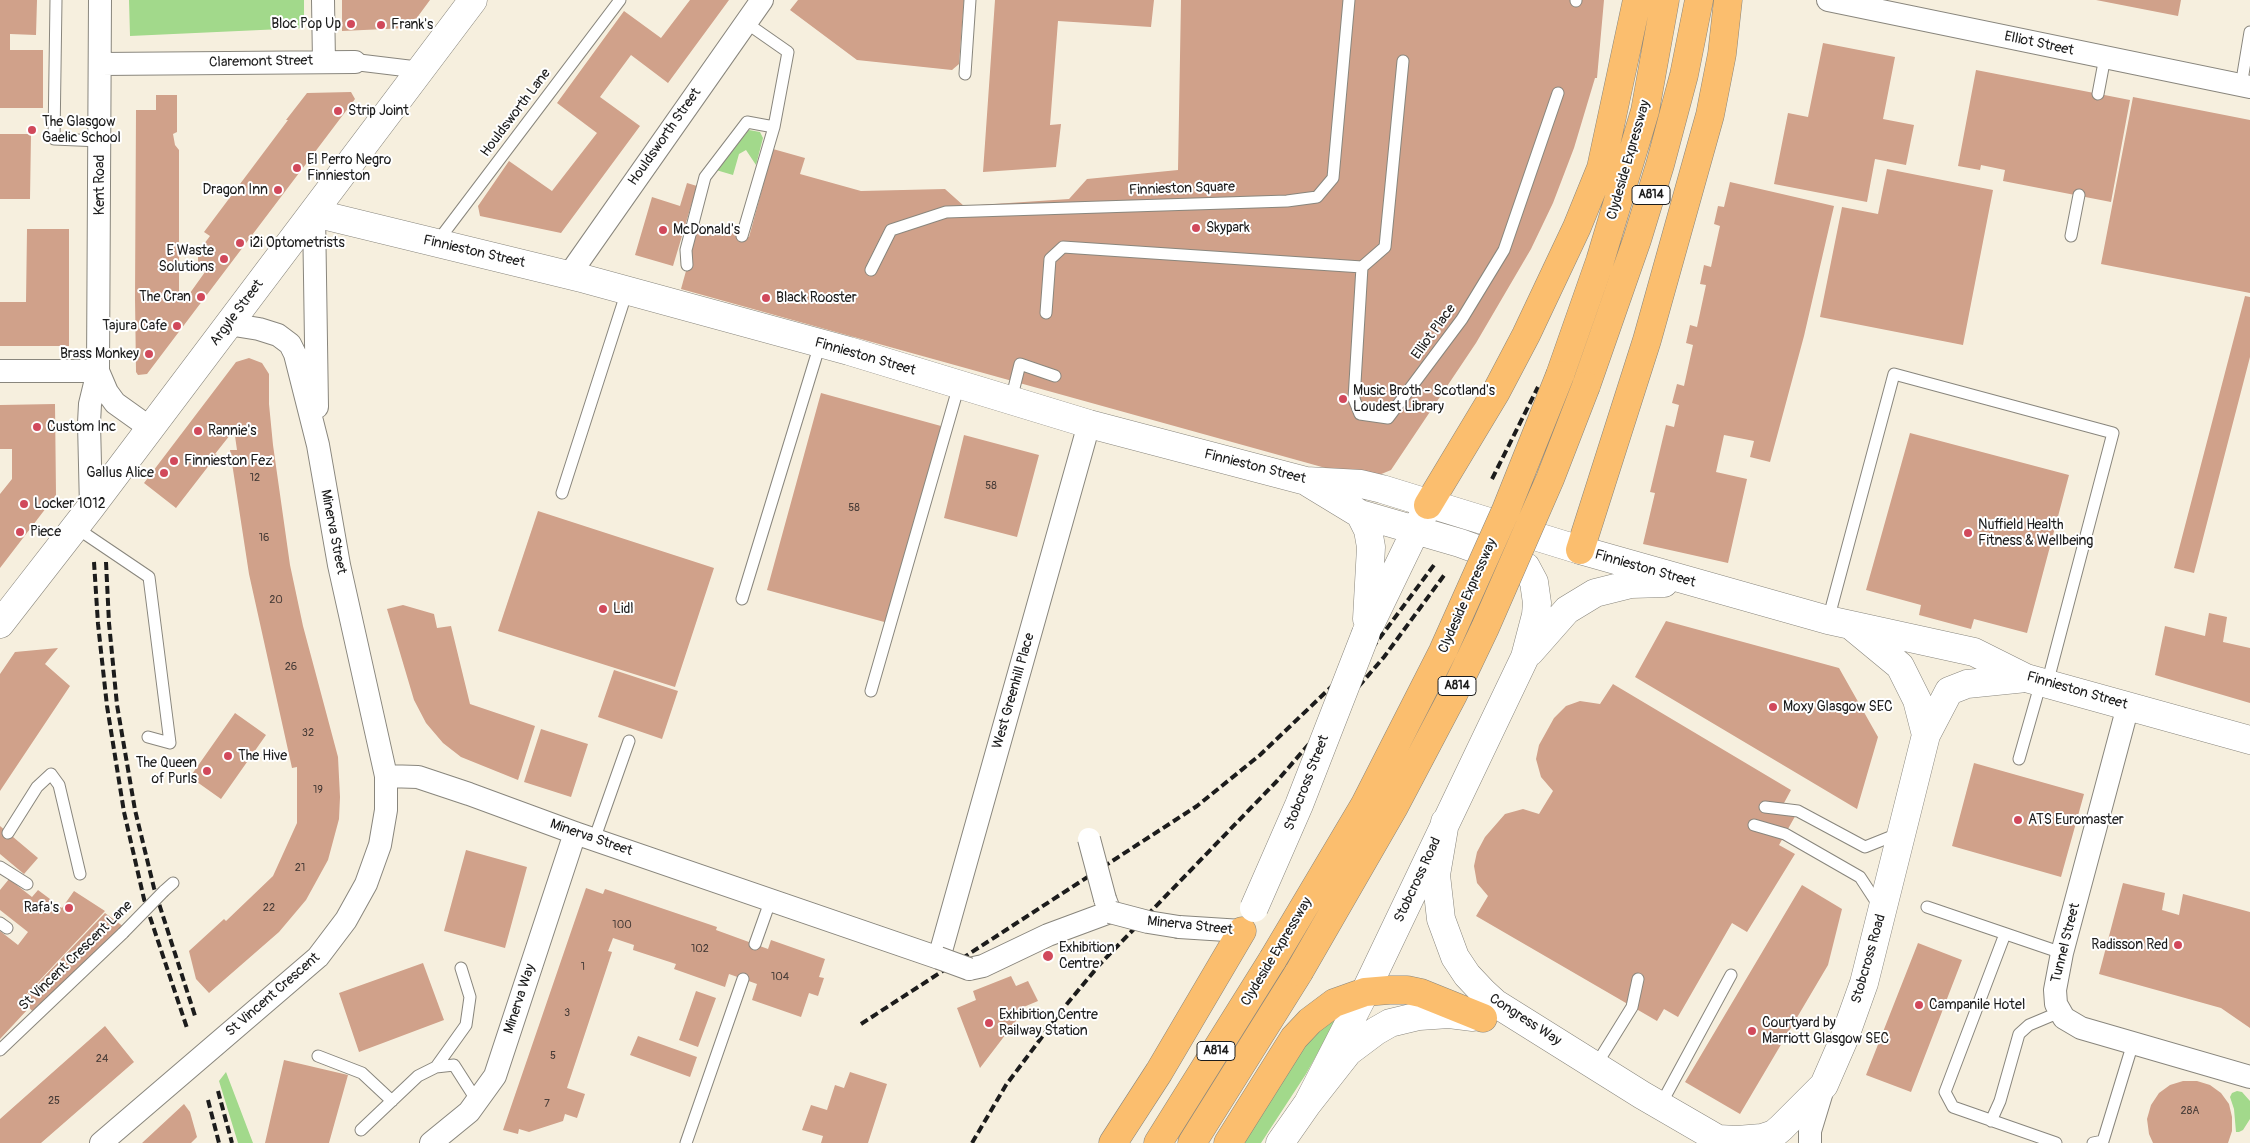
<!DOCTYPE html>
<html>
<head>
<meta charset="utf-8">
<style>
	body { margin:0 }
	canvas { display:block; background:#f6efde }
</style>
</head>
<body>
<canvas width="2250" height="1143"></canvas>
<script>
const context = document.querySelector('canvas').getContext('2d');
context.lineJoin = 'round';
function fillPath(path, color) {
  context.fillStyle = color;
  context.fill(path, 'evenodd');
}
function toPath(rows) {
  const path = new Path2D();
  for (const r of rows) {
    path.moveTo(r[0], r[1]);
    for (let i = 2; i < r.length; i += 2) path.lineTo(r[i], r[i + 1]);
  }
  return path;
}
function stroke(path, color, width, dash) {
  context.strokeStyle = color;
  context.lineWidth = width;
  context.lineCap = dash ? 'butt' : 'round';
  context.setLineDash(dash || []);
  context.stroke(path);
}
function write(font, color, halo, rows, align = 'center') {
  context.font = font + ' Pangolin,sans-serif';
  context.lineWidth = 4;
  context.setLineDash([]);
  context.textBaseline = 'middle';
  context.strokeStyle = halo;
  context.fillStyle = color;
  for (const [text, x, y, turn = 0] of rows) {
    context.save();
    context.translate(x, y);
    context.rotate((+turn || 0) * Math.PI / 180);
    context.textAlign = isNaN(turn) ? turn : align;
    if (halo) context.strokeText(text, 0, 0);
    context.fillText(text, 0, 0);
    context.restore();
  }
}
fillPath(toPath([
	[129,0,304,0,304,28,130,36],
	[749,130,760,132,763,138,756,165,746,150,739,154,733,175,716,170],
	[1340,1013,1306,1074,1261,1143,1241,1143,1309,1035],
	[226,1072,253,1143,238,1143,219,1081],
	[2237,1091,2242,1092,2250,1101,2250,1119,2243,1130,2239,1132,2236,1132,2234,1109,2230,1097,2232,1093]
]), '#a2d98b');
fillPath(toPath([
	[0,0,37,0,36,35,10,34,10,50,43,50,43,108,0,108],
	[342,0,430,0,416,19,415,18,412,25,407,28,342,31],
	[690,0,729,0,668,83,631,55,600,97,640,126,561,233,480,216,478,206,509,161,552,191,597,133,557,103,624,11,661,38],
	[798,0,964,0,959,64,952,70,857,60,790,10],
	[995,0,1154,0,1151,27,1058,21,1050,125,1061,124,1056,167,983,172],
	[1181,0,1604,0,1597,78,1595,78,1574,148,1553,203,1531,249,1476,343,1391,470,1379,475,1358,477,681,289,699,224,749,237,773,149,805,158,800,174,861,191,945,189,964,206,1069,199,1087,179,1178,170],
	[2096,0,2181,0,2178,16],
	[1823,43,1895,57,1883,119,1914,125,1906,165,1875,159,1867,202,1774,184,1788,113,1808,117],
	[1976,70,2130,100,2111,202,2003,181,2005,170,1981,165,1980,170,1958,166],
	[351,92,355,99,147,374,138,375,136,372,135,298,136,110,156,110,156,95,177,95,177,132,173,134,175,145,179,150,179,295,185,300,205,272,198,267,198,252,210,236,204,232,288,120,286,120,307,93],
	[2133,97,2250,120,2250,293,2101,264],
	[0,134,31,134,30,199,0,199],
	[1887,169,1993,190,1963,345,1820,317,1842,207,1878,214],
	[1730,182,1834,206,1804,336,1770,462,1750,457,1754,441,1724,435,1716,472,1747,479,1728,563,1643,544,1655,493,1650,492,1666,425,1674,427,1679,405,1672,403,1677,384,1684,386,1693,345,1686,343,1690,325,1697,327,1706,285,1700,284,1704,265,1711,267,1720,226,1714,224,1718,206,1724,207],
	[687,183,697,186,673,266,635,255,652,197,680,206],
	[27,229,69,229,69,346,0,346,0,302,26,302],
	[2245,296,2250,297,2250,357,2194,573,2174,568],
	[249,358,262,363,269,374,269,404,273,445,290,565,303,626,338,757,340,797,339,819,328,860,306,900,279,932,209,993,196,979,189,951,224,919,226,921,273,876,297,823,297,767,292,768,249,574,230,450,237,450,235,436,230,435,215,454,217,455,176,508,144,483,236,362],
	[821,393,941,426,888,623,767,590],
	[55,404,56,495,0,568,0,494,12,479,12,449,0,449,0,405],
	[1910,433,2069,475,2027,633,1974,619,1971,629,1919,615,1921,605,1866,590],
	[964,435,1039,455,1017,537,944,518],
	[538,511,714,568,675,687,498,631],
	[403,605,434,614,437,628,451,626,470,704,535,726,518,780,461,757,443,743,426,723,414,700,387,609],
	[2209,613,2227,617,2223,642,2250,648,2250,703,2155,675,2165,626,2205,636],
	[1666,621,1839,668,1878,737,1857,809,1635,677],
	[58,648,45,664,70,686,0,791,0,674,15,652],
	[614,670,678,691,662,739,598,717],
	[1613,684,1791,790,1784,803,1798,811,1779,845,1795,854,1747,932,1732,923,1678,1017,1664,1009,1657,1021,1476,916,1488,896,1477,883,1474,866,1477,852,1485,837,1505,814,1523,809,1539,814,1553,791,1541,777,1536,759,1539,745,1554,718,1566,706,1580,701,1600,704],
	[235,713,266,735,221,799,190,777],
	[541,729,588,744,571,797,524,782],
	[1974,763,2084,794,2061,877,1952,846],
	[0,826,38,858,24,874,0,854],
	[466,850,527,867,505,948,444,931],
	[9,879,32,897,38,890,62,908,74,891,105,911,21,1000,20,999,28,1009,0,1039,0,931,18,945,28,932,0,910,0,890],
	[2123,883,2165,893,2162,910,2179,915,2183,894,2250,912,2250,1028,2221,1008,2099,974],
	[1802,885,1842,909,1828,965,1740,1114,1685,1082],
	[586,888,603,894,605,889,717,927,716,930,768,949,771,940,825,959,819,977,824,978,818,996,809,993,801,1017,752,1000,757,984,729,974,725,987,674,969,676,964,633,950,634,945,613,938,608,951,612,952,567,1088,585,1094,577,1118,565,1114,563,1121,529,1132,519,1129,518,1134,503,1130],
	[105,913,124,927,36,1015,22,1000],
	[1918,943,1962,960,1911,1092,1866,1075],
	[423,963,444,1020,359,1052,339,993],
	[1011,976,1016,986,1028,981,1038,1001,1014,1011,1019,1017,980,1068,957,1008,976,1000,973,991],
	[696,991,716,998,698,1047,679,1040],
	[105,1026,134,1062,41,1143,0,1143,0,1119],
	[638,1036,697,1057,690,1077,630,1055],
	[284,1060,348,1075,329,1143,265,1143],
	[850,1072,887,1084,868,1143,821,1143,823,1136,802,1130,811,1105,827,1110,835,1085,844,1088],
	[2183,1081,2197,1081,2210,1085,2221,1093,2229,1104,2232,1117,2232,1131,2228,1143,2153,1143,2149,1134,2147,1119,2151,1105,2159,1093,2170,1085],
	[184,1104,190,1112,197,1137,191,1143,142,1143]
]), '#d0a18a');
const service = toPath([
	[56,0,54,139,100,141],
	[1576,0,1576,1],
	[965,74,970,0],
	[2241,86,2250,32],
	[2098,94,2105,57],
	[742,236,774,127,788,52,745,22],
	[2071,236,2079,195],
	[437,242,620,0],
	[687,265,686,250,705,177,747,122,774,127],
	[1362,267,1354,399,1360,414,1388,418,1462,319,1504,250,1558,93],
	[871,270,891,230,946,212,1287,201,1317,197,1333,178,1349,0],
	[1046,313,1050,259,1063,247,1362,267,1385,247,1403,61],
	[1011,400,1020,364,1055,376],
	[562,493,627,291],
	[75,527,149,577,170,743,148,737],
	[742,599,820,344],
	[1828,620,1894,374,2113,433,2047,684],
	[871,691,959,385],
	[2019,759,2041,682],
	[1765,807,1798,811,1865,847,1900,833],
	[1754,825,1785,834,1860,877,1879,906],
	[8,833,37,787,51,774,59,785,80,874],
	[594,840,629,741],
	[0,867,27,884],
	[164,891,173,883],
	[1927,907,2062,953],
	[0,923,7,928],
	[2005,934,1945,1092,1953,1107,2056,1143],
	[755,944,771,899],
	[0,1050,123,933],
	[318,1056,362,1073,392,1101],
	[1596,1065,1632,1007,1638,979],
	[436,1067,466,1025,470,997,461,968],
	[1660,1106,1731,975],
	[1991,1121,2000,1101,2019,1034,2029,1025,2060,1012],
	[361,1130,418,1076,436,1067,454,1065,477,1101],
	[686,1143,743,979],
	[2093,1143,2103,1141,2133,1043]
]);
const pedestrian = toPath([
	[355,62,421,70]
]);
const minor = toPath([
	[323,0,324,62],
	[1828,0,2250,87],
	[100,64,355,62],
	[314,213,317,407],
	[569,275,762,0],
	[0,371,98,371],
	[98,371,107,392,115,403,150,428],
	[91,507,89,423,90,404,98,371,100,0],
	[2128,706,2062,953,2055,990,2056,1004,2064,1018,2081,1028,2250,1077],
	[386,776,418,777,469,794,575,833,939,958,1089,424],
	[1179,927,1242,931],
	[969,969,983,966,1048,935,1110,912,1105,899],
	[101,1143,318,957,346,920,366,884,380,845,386,810,386,776,339,565,318,445,295,354,290,344,278,335,259,329,228,324],
	[431,1143,469,1112,495,1076,575,833],
	[1810,1143,1810,1131,1824,1085]
]);
const tertiary = toPath([
	[314,213,585,279,849,351,1089,424,1306,481,1361,484,1382,489,1580,550,1828,620,1974,652,2026,678,2250,740],
	[1360,514,1368,530,1371,547,1367,619],
	[0,624,91,507,473,0],
	[1854,628,1900,666,1917,700,1926,735],
	[1366,633,1423,515],
	[1530,652,1567,610,1595,593,1631,584,1664,583],
	[1445,822,1436,875,1441,919,1455,957,1467,975,1483,992,1495,1003,1642,1095,1718,1139,1737,1140,1762,1138,1774,1134,1781,1128,1824,1085,1844,1039,1864,983,1926,735,1949,691,1967,684,2026,678],
	[1308,1103,1365,992,1525,657,1536,615,1537,603,1534,582,1526,567,1460,543,1360,514,1309,483],
	[1280,1143,1308,1103,1348,1052,1376,1031,1390,1023,1419,1016,1449,1014,1473,1017]
]);
const primary = toPath([
	[1560,375,1600,261,1645,111,1665,0],
	[1586,386,1637,240,1660,165,1684,75,1699,0],
	[1428,505,1496,392,1526,335,1577,227,1601,168,1637,0],
	[1580,550,1647,340,1710,115,1722,54,1728,0],
	[1113,1143,1159,1072,1242,931],
	[1158,1143,1273,959],
	[1192,1143,1299,972],
	[1228,1143,1294,1038,1310,1021,1334,1003,1365,992,1389,990,1407,990,1421,993,1483,1018]
]);
stroke(service, '#89867d', 13);
stroke(pedestrian, '#89867d', 18);
stroke(minor, '#89867d', 24);
stroke(tertiary, '#89867d', 29);
stroke(primary, '#89867d', 29);
stroke(service, '#fff', 11);
stroke(pedestrian, '#fff', 16);
stroke(minor, '#fff', 22);
stroke(tertiary, '#fff', 28);
stroke(primary, '#fbbe6e', 28);
stroke(toPath([
	[1492,479,1538,387],
	[1503,485,1550,393],
	[94,562,98,624,107,706,124,812,144,899,187,1028],
	[106,562,109,623,117,705,135,810,154,888,196,1019],
	[861,1024,1197,806,1260,755,1373,647,1434,565],
	[218,1091,232,1143],
	[208,1100,219,1143],
	[972,1143,1006,1085,1066,1005,1101,963,1277,781,1384,657,1445,574]
]), '#1c1c1c', 4, [8, 4]);
const serviceBridge = toPath([
	[123,933,164,891]
]);
const minorBridge = toPath([
	[1089,839,1105,899],
	[1110,912,1148,922,1179,927],
	[939,958,969,969]
]);
const tertiaryBridge = toPath([
	[1254,908,1299,805,1366,633]
]);
const primaryBridge = toPath([
	[1273,959,1364,806,1443,651,1506,510,1560,375],
	[1299,972,1394,807,1453,695,1485,628,1550,479,1586,386]
]);
stroke(serviceBridge, '#89867d', 13, []);
stroke(minorBridge, '#89867d', 24, []);
stroke(tertiaryBridge, '#89867d', 29, []);
stroke(primaryBridge, '#89867d', 29, []);
stroke(serviceBridge, '#fff', 11);
stroke(minorBridge, '#fff', 22);
stroke(tertiaryBridge, '#fff', 28);
stroke(primaryBridge, '#fbbe6e', 28);
for (const [x, y, r, color] of [
	[351,24,5,"#d1495b"],
	[381,25,5,"#d1495b"],
	[338,111,5,"#d1495b"],
	[32,130,5,"#d1495b"],
	[297,168,5,"#d1495b"],
	[278,190,5,"#d1495b"],
	[1196,228,5,"#d1495b"],
	[663,230,5,"#d1495b"],
	[240,243,5,"#d1495b"],
	[224,259,5,"#d1495b"],
	[201,297,5,"#d1495b"],
	[766,298,5,"#d1495b"],
	[177,326,5,"#d1495b"],
	[149,354,5,"#d1495b"],
	[1343,399,5,"#d1495b"],
	[37,427,5,"#d1495b"],
	[198,431,5,"#d1495b"],
	[174,461,5,"#d1495b"],
	[164,473,5,"#d1495b"],
	[24,504,5,"#d1495b"],
	[20,532,5,"#d1495b"],
	[1968,533,5,"#d1495b"],
	[603,609,5,"#d1495b"],
	[1773,707,5,"#d1495b"],
	[228,756,5,"#d1495b"],
	[207,771,5,"#d1495b"],
	[2018,820,5,"#d1495b"],
	[69,908,5,"#d1495b"],
	[2178,945,5,"#d1495b"],
	[1048,956,6,"#d1495b"],
	[1919,1005,5,"#d1495b"],
	[989,1023,5,"#d1495b"],
	[1752,1031,5,"#d1495b"]
]) {
  const dot = new Path2D();
  dot.arc(x, y, r, 0, 2 * Math.PI);
  context.fillStyle = color;
  context.fill(dot);
  stroke(dot, '#fff', 2);
}
write('11px', '#493d38', null, [
	["12",255,478],
	["58",991,486],
	["58",854,508],
	["16",264,538],
	["20",276,600],
	["26",291,667],
	["32",308,733],
	["19",318,790],
	["21",300,868],
	["22",269,908],
	["100",622,925],
	["102",700,949],
	["1",583,967],
	["104",780,977],
	["3",567,1013],
	["5",553,1056],
	["24",102,1059],
	["25",54,1101],
	["7",547,1104],
	["28A",2190,1111]
]);
for (const [x, y, w] of [
	[1651,195,38],
	[1457,686,38],
	[1216,1051,38]
]) {
  const box = new Path2D();
  box.roundRect(x - w / 2, y - 9.5, w, 19, 4);
  context.fillStyle = '#fff';
  context.fill(box);
  stroke(box, '#1c1c1c', 1);
}
write('bold 12px', '#1c1c1c', null, [
	["A814",1651,195],
	["A814",1457,686],
	["A814",1216,1051]
]);
write('14px', '#1c1c1c', '#fff', [
	["Bloc Pop Up",341,24,"right"],
	["Frank's",391,25],
	["Strip Joint",348,111],
	["The Glasgow",42,122],
	["Gaelic School",42,138],
	["El Perro Negro",307,160],
	["Finnieston",307,176],
	["Dragon Inn",268,190,"right"],
	["Skypark",1206,228],
	["McDonald's",673,230],
	["i2i Optometrists",250,243],
	["E Waste",214,251,"right"],
	["Solutions",214,267,"right"],
	["The Cran",191,297,"right"],
	["Black Rooster",776,298],
	["Tajura Cafe",167,326,"right"],
	["Brass Monkey",139,354,"right"],
	["Music Broth - Scotland's",1353,391],
	["Loudest Library",1353,407],
	["Custom Inc",47,427],
	["Rannie's",208,431],
	["Finnieston Fez",184,461],
	["Gallus Alice",154,473,"right"],
	["Locker 1012",34,504],
	["Nuffield Health",1978,525],
	["Fitness & Wellbeing",1978,541],
	["Piece",30,532],
	["Lidl",613,609],
	["Moxy Glasgow SEC",1783,707],
	["The Hive",238,756],
	["The Queen",197,763,"right"],
	["of Purls",197,779,"right"],
	["ATS Euromaster",2028,820],
	["Rafa's",59,908,"right"],
	["Radisson Red",2168,945,"right"],
	["Exhibition",1059,948],
	["Centre",1059,964],
	["Campanile Hotel",1929,1005],
	["Exhibition Centre",999,1015],
	["Railway Station",999,1031],
	["Courtyard by",1762,1023],
	["Marriott Glasgow SEC",1762,1039]
], 'left');
write('14px', '#1c1c1c', '#fff', [
	["Elliot Street",2039,44,12],
	["Claremont Street",261,62,-1],
	["Houldsworth Lane",516,113,-53],
	["Houldsworth Street",665,137,-55],
	["Clydeside Expressway",1629,160,-74],
	["Kent Road",100,185,-90],
	["Finnieston Square",1182,189,-2],
	["Finnieston Street",474,252,13],
	["Argyle Street",237,313,-53],
	["Elliot Place",1434,332,-54],
	["Finnieston Street",865,357,16],
	["Finnieston Street",1255,467,14],
	["Minerva Street",333,532,79],
	["Finnieston Street",1645,569,16],
	["Clydeside Expressway",1468,596,-66],
	["West Greenhill Place",1014,691,-74],
	["Finnieston Street",2077,691,16],
	["Stobcross Street",1307,783,-69],
	["Minerva Street",591,838,19],
	["Stobcross Road",1418,880,-65],
	["Minerva Street",1190,926,6],
	["Tunnel Street",2066,943,-76],
	["Clydeside Expressway",1277,952,-59],
	["St Vincent Crescent Lane",76,956,-44],
	["Stobcross Road",1869,959,-74],
	["St Vincent Crescent",273,995,-41],
	["Minerva Way",520,999,-72],
	["Congress Way",1525,1020,33]
]);
</script>
</body>
</html>
